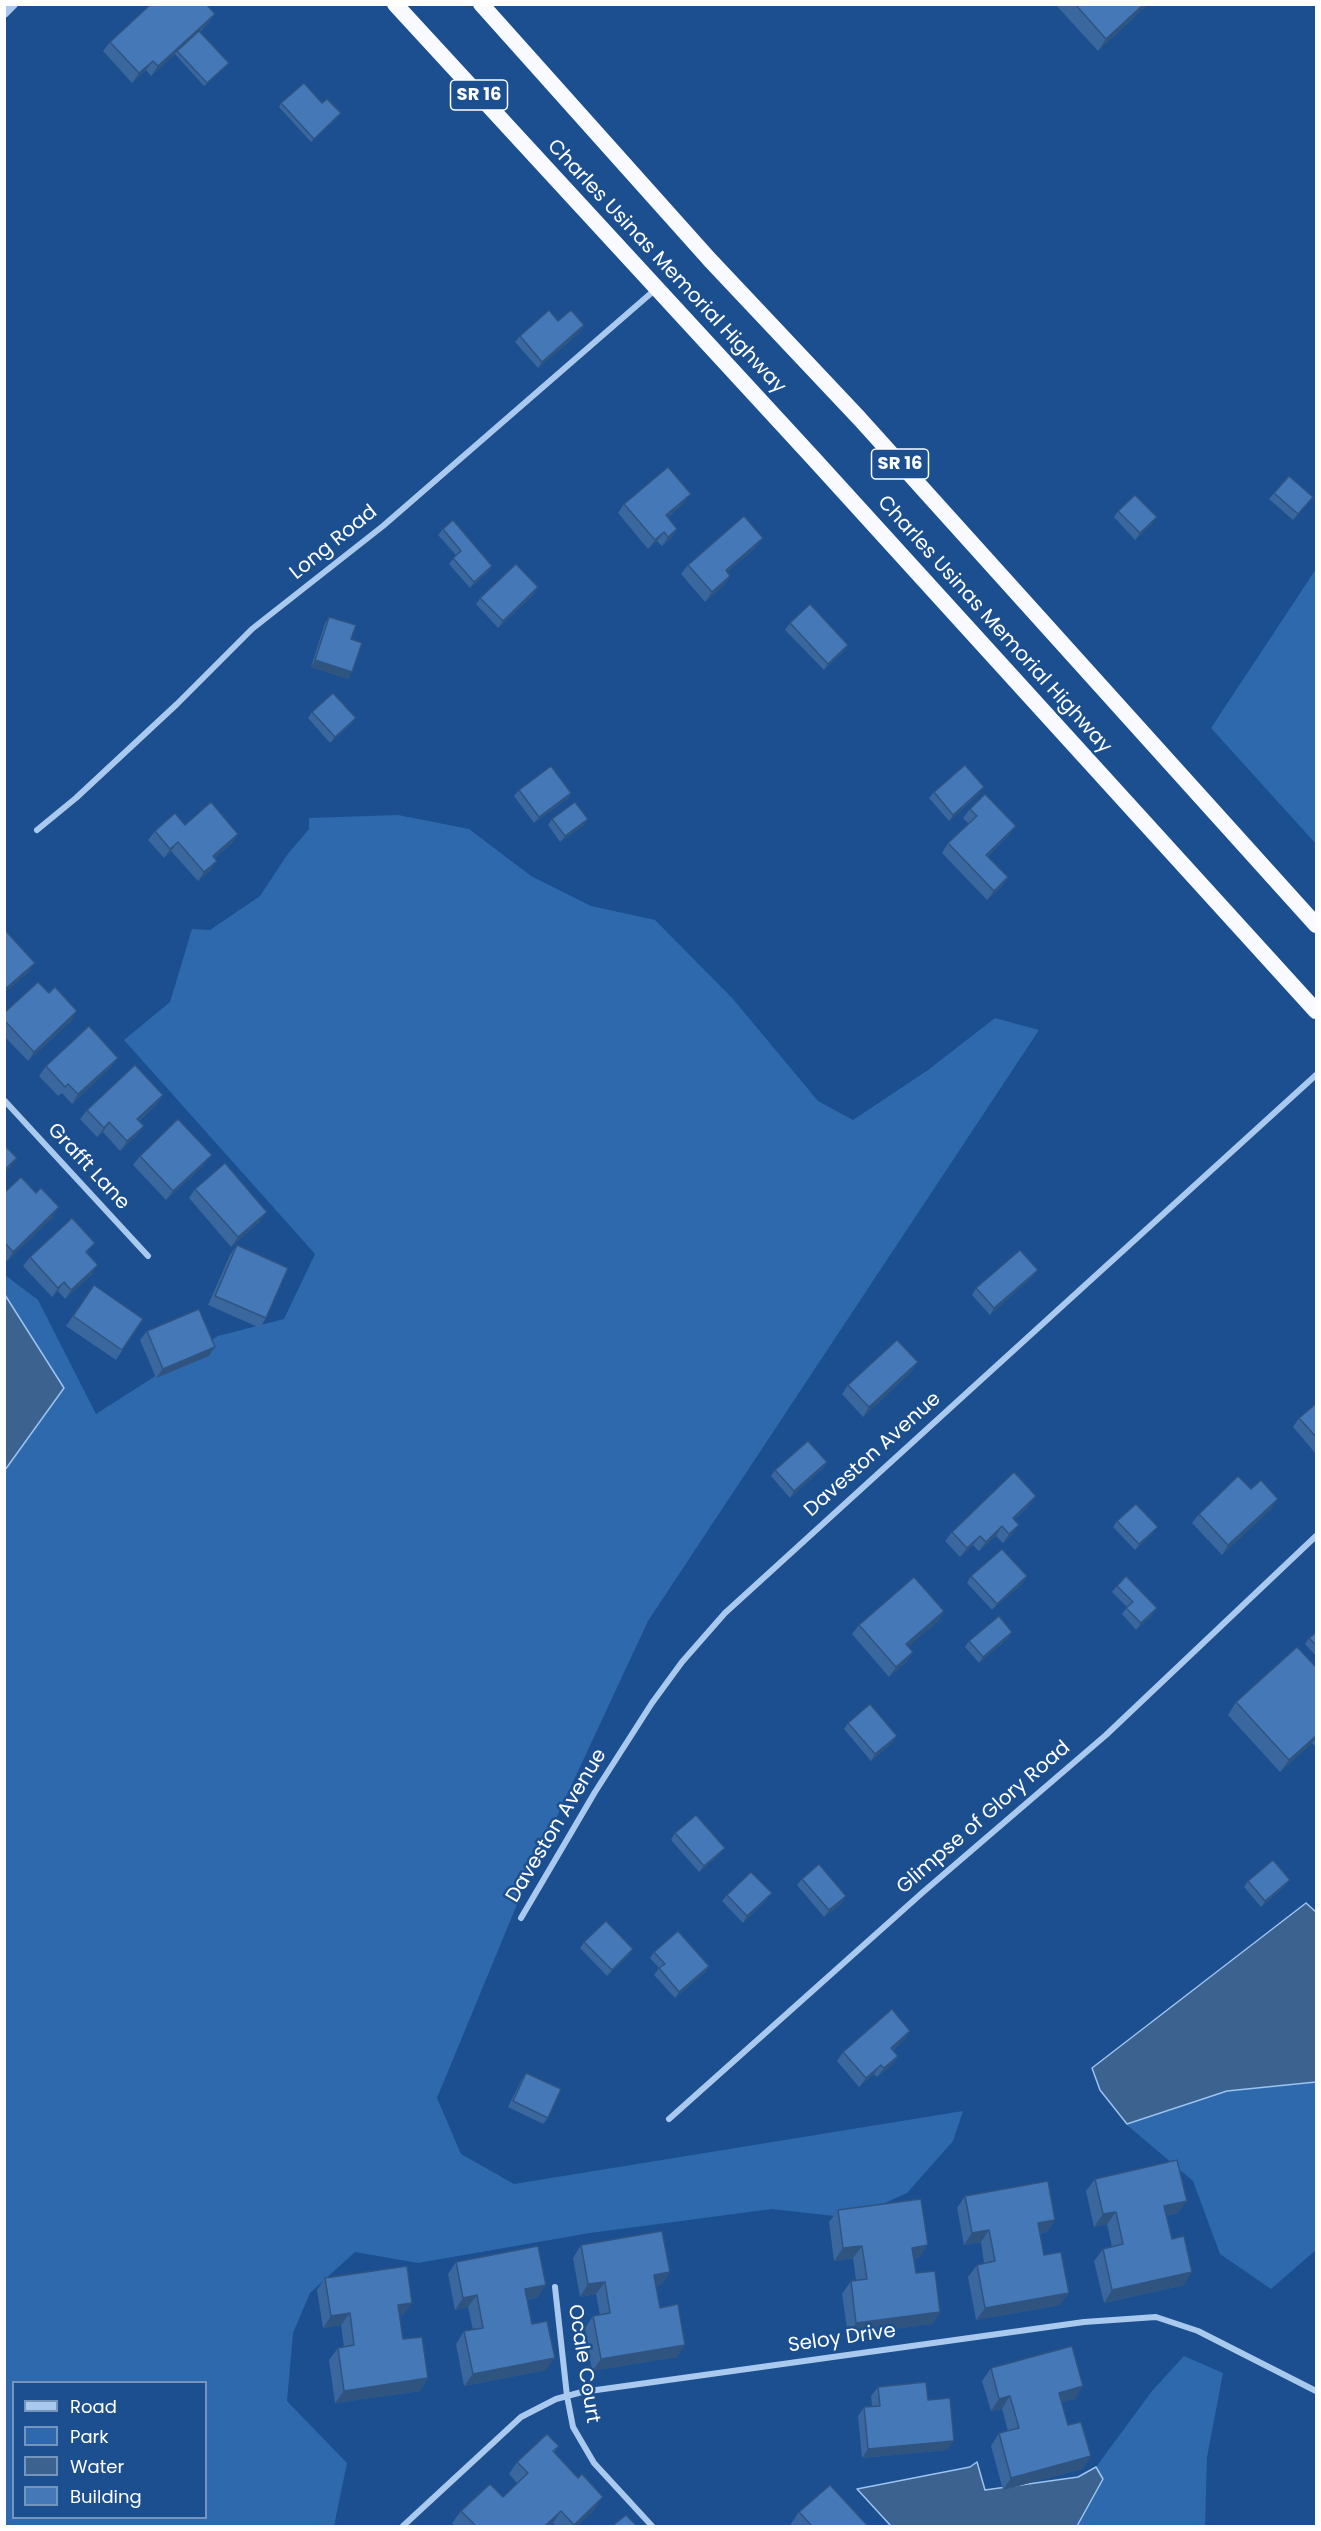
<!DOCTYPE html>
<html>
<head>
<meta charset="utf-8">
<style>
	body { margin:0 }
	#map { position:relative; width:1321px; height:2531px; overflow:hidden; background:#1b4f8f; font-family:Poppins,sans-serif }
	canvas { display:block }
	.frame { position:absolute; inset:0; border:6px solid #fff; pointer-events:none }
	.legend { position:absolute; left:12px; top:2381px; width:195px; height:138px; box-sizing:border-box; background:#1b4f8f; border:2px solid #7695bc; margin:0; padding:8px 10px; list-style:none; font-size:18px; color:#fff }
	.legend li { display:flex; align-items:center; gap:12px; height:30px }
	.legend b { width:30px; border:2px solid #7695bc }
</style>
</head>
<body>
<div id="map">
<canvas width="1321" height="2531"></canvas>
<div class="frame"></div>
<ul class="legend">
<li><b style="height:8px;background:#a9c9ee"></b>Road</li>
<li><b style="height:16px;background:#2e69ad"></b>Park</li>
<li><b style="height:16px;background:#3c6290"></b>Water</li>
<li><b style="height:16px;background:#4478b7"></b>Building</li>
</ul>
</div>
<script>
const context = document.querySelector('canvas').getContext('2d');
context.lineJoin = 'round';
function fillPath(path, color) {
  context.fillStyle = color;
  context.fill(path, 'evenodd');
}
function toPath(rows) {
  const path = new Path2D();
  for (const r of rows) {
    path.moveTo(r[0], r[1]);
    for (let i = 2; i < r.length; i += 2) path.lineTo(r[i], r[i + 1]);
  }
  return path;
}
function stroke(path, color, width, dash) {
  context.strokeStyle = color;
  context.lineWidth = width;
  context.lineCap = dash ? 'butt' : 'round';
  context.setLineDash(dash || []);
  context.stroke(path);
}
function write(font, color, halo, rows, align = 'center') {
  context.font = font + ' Poppins,sans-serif';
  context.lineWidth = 5;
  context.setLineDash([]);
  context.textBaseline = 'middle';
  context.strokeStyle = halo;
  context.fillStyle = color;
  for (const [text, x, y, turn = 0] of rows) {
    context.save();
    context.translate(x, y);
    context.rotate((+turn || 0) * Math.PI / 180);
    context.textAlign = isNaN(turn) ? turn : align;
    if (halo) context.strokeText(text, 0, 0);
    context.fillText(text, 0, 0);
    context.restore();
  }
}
fillPath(toPath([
	[1316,569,1316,844,1211,728],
	[398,815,469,829,531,876,591,906,655,920,733,999,818,1101,853,1120,928,1070,995,1018,1039,1030,648,1621,525,1885,437,2098,461,2154,514,2184,963,2111,953,2141,907,2193,852,2218,772,2209,590,2233,418,2263,355,2252,310,2293,293,2333,287,2401,347,2463,334,2526,5,2526,4,1470,64,1388,5,1295,5,1275,38,1300,96,1414,218,1336,284,1319,315,1254,124,1040,170,1002,192,929,210,930,260,896,287,855,309,829,309,818],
	[14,2382,206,2382,206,2518,14,2518],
	[1316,2082,1316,2250,1271,2289,1220,2254,1193,2181,1127,2125,1227,2091],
	[1184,2356,1223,2373,1207,2457,1205,2526,1077,2526,1103,2479,1096,2467,1152,2391]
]), '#2e69ad');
const water = toPath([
	[5,1295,64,1388,5,1470,4,1295,5,1295],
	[1306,1903,1316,1912,1316,2082,1227,2091,1127,2124,1100,2090,1092,2068,1306,1903],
	[977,2462,985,2490,1078,2477,1096,2467,1103,2479,1077,2526,891,2526,857,2489,970,2467,977,2462]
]);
fillPath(water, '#3c6290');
stroke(water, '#9cc4f0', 1.5);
stroke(toPath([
	[37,830,76,798,177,704,252,629,383,526,657,288],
	[4,1100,148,1256],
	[521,1918,595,1792,652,1703,682,1662,725,1613,1316,1075],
	[669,2119,922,1893,1106,1735,1316,1536],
	[555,2287,567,2396,573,2427,594,2463,652,2526],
	[403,2526,521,2417,556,2399,582,2392,1084,2322,1156,2317,1198,2331,1316,2391]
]), '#a9c9ee', 6);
stroke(toPath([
	[4,13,13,4]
]), '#a9c9ee', 10);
stroke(toPath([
	[395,4,814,459,1316,1011],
	[481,4,710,260,859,418,1316,925]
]), '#f8faff', 16);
fillPath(toPath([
	[1055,4,1148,4,1098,51],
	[215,14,208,23,200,32,229,63,226,66,204,86,175,54,151,76,146,70,132,83,103,51,110,42],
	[281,103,338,117,311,142,279,107],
	[558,321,584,325,580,332,538,368,515,342,520,336],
	[1274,493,1313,497,1293,520,1269,499],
	[684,503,668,517,677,529,671,538,662,546,657,541,648,549,618,513,624,504],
	[1118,511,1152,524,1135,540,1114,517],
	[443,529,492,566,488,572,470,588,449,564,456,555,438,535],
	[763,538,756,547,727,572,730,576,724,585,705,602,681,574,688,565],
	[534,594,498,628,476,604,480,598],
	[329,617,351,639,352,672,348,679,311,667,325,623],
	[790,623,844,651,824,670,785,630],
	[312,712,356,718,351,724,330,743,308,718],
	[519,790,571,793,567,799,534,823,514,796],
	[934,792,980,793,949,821,929,798],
	[970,809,1009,835,988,856,1008,877,1001,887,987,900,942,853,948,843,969,824,963,818],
	[552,819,588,819,584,825,560,842,548,825],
	[185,825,238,834,232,843,215,858,211,870,198,881,171,851,164,858,148,840,155,831],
	[49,993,71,1021,28,1061,4,1036,4,1013],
	[118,1058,111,1067,72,1104,62,1093,58,1096,39,1076,46,1066],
	[163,1095,156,1105,139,1121,144,1126,137,1135,120,1151,103,1132,97,1137,80,1119,87,1110],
	[140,1156,205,1164,166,1200,133,1165],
	[195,1189,260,1221,231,1247,189,1198],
	[4,1193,53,1217,7,1261,4,1259],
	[237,1245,266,1318,260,1328,208,1305,230,1255],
	[89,1252,87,1253,92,1274,65,1299,58,1291,52,1297,23,1266,30,1257],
	[1038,1270,1033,1276,990,1315,972,1295,976,1288],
	[94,1285,143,1319,116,1360,66,1326],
	[147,1331,209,1356,156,1378,140,1340],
	[918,1362,911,1372,863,1417,842,1394,848,1385],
	[1317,1403,1317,1453,1316,1454,1293,1427,1299,1418],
	[827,1462,823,1468,790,1498,771,1476,775,1470],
	[1251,1489,1272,1508,1222,1555,1192,1523,1199,1514],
	[1030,1505,1014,1520,1012,1534,1003,1543,996,1536,979,1551,973,1545,960,1557,945,1541,952,1532],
	[1117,1521,1153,1533,1135,1550,1113,1527],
	[971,1576,1023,1583,992,1610,967,1583],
	[1117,1586,1157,1608,1152,1615,1136,1630,1122,1614,1127,1607,1112,1592],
	[944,1611,938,1621,908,1646,913,1652,907,1661,889,1677,852,1634,859,1625],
	[1012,1632,1008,1638,979,1663,965,1647,969,1641],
	[1317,1632,1317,1657,1305,1644,1309,1638],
	[1317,1668,1317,1748,1312,1743,1280,1772,1228,1715,1236,1702],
	[848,1723,893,1742,871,1761,844,1729],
	[675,1833,725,1848,720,1854,699,1872,671,1840],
	[802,1879,842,1903,824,1917,797,1885],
	[1248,1881,1285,1886,1261,1907,1244,1887],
	[727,1895,767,1899,743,1923,722,1901],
	[584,1942,629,1955,607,1976,580,1948],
	[654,1952,709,1966,705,1972,675,1998,654,1975,659,1968,650,1958],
	[904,2040,893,2050,898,2056,892,2065,877,2077,874,2074,859,2087,837,2061,843,2052],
	[526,2073,548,2118,543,2124,508,2107,522,2079],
	[1095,2179,1178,2213,1166,2216,1184,2285,1104,2303,1094,2261,1103,2249,1112,2247,1107,2224,1094,2227,1086,2191],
	[965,2196,1055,2220,1047,2232,1040,2234,1044,2255,1060,2305,976,2320,968,2277,977,2265,984,2263,981,2242,964,2245,957,2208],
	[838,2210,919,2258,914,2258,916,2273,940,2312,932,2324,848,2335,842,2294,851,2281,856,2280,853,2258,834,2261,829,2222],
	[581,2245,670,2272,661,2285,656,2286,660,2308,677,2357,592,2371,585,2328,593,2316,600,2315,596,2294,580,2297,573,2258],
	[456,2262,538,2297,527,2300,532,2324,546,2370,464,2386,456,2344,464,2331,473,2330,468,2307,455,2310,448,2274],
	[325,2278,404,2315,400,2315,403,2339,428,2378,420,2391,335,2403,329,2360,338,2348,344,2347,341,2325,323,2328,317,2290],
	[991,2368,1075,2399,1062,2402,1068,2425,1091,2456,1082,2469,1003,2490,991,2446,999,2433,1008,2431,1002,2409,991,2411,982,2381],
	[878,2387,928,2400,947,2450,862,2458,858,2416,864,2407,872,2406,871,2396],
	[559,2446,554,2453,595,2509,577,2526,556,2526,553,2523,549,2526,455,2526,452,2523,461,2511,503,2497,517,2483,509,2474,517,2462],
	[799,2512,868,2526,792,2526,790,2525]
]), '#3a679d');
fillPath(toPath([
	[1144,4,1148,4,1098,51,1106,39],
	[215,14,208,23,178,51,177,51,175,54,151,76,158,66],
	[153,61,146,70,132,83,139,73],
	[341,113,338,117,311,142,314,139],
	[584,325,580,332,538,368,542,362],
	[691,494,684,503,659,524,666,515],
	[1313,497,1309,503,1293,520,1298,514],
	[1157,517,1152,524,1135,540,1140,533],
	[677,529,671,538,662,546,668,537],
	[664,532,657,541,648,549,655,540],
	[763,538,756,547,719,579,726,570],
	[492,566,488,572,470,588,474,582],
	[730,576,724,585,705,602,712,592],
	[538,587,534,594,498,628,503,621],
	[848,645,844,651,824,670,828,664],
	[315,660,352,672,348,679,311,667],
	[356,718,351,724,330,743,335,737],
	[984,787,980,793,949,821,953,815],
	[571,793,567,799,534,823,539,817],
	[588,819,584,825,560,842,565,836],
	[1016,826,1009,835,979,864,986,855],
	[238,834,232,843,207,865,213,856],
	[178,842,171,851,164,858,170,849],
	[217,861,211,870,198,881,204,872],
	[1008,877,1001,887,987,900,994,891],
	[35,963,28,973,4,993,4,990],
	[77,1011,71,1021,28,1061,34,1052],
	[118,1058,111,1067,72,1104,78,1094],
	[163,1095,156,1105,130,1128,137,1119],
	[109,1122,103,1132,97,1137,104,1128],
	[144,1126,137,1135,120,1151,127,1141],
	[212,1155,205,1164,166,1200,173,1191],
	[17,1158,10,1168,4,1173,4,1170],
	[59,1207,53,1217,7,1261,13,1252],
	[267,1212,260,1221,231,1247,238,1237],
	[98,1265,92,1274,65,1299,71,1290],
	[1038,1270,1033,1276,990,1315,994,1308],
	[64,1282,58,1291,52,1297,58,1288],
	[215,1347,209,1356,156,1378,163,1369],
	[918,1362,911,1372,863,1417,869,1407],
	[827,1462,823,1468,790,1498,794,1491],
	[1036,1496,1030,1505,1006,1527,1013,1518],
	[1278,1499,1272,1508,1222,1555,1228,1545],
	[1019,1525,1012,1534,1003,1543,1009,1534],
	[1002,1526,996,1536,979,1551,986,1542],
	[1158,1527,1153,1533,1135,1550,1139,1544],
	[980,1536,973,1545,960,1557,967,1548],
	[1027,1576,1023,1583,992,1610,997,1604],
	[1157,1608,1152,1615,1136,1630,1141,1623],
	[944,1611,938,1621,900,1654,906,1644],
	[1012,1632,1008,1638,979,1663,983,1657],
	[913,1652,907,1661,889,1677,896,1667],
	[1317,1735,1317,1738,1312,1743,1280,1772,1289,1760],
	[897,1736,893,1742,871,1761,875,1754],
	[725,1848,720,1854,699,1872,704,1866],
	[1290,1880,1285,1886,1261,1907,1265,1901],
	[772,1893,767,1899,743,1923,747,1916],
	[846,1896,842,1903,824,1917,829,1910],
	[633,1949,629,1955,607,1976,612,1970],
	[709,1966,705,1972,675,1998,679,1992],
	[910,2031,904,2040,884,2057,891,2048],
	[898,2056,892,2065,877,2077,884,2068],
	[881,2065,874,2074,859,2087,866,2078],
	[1187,2201,1178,2213,1156,2219,1164,2206],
	[1116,2212,1107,2224,1094,2227,1103,2214],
	[1055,2220,1047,2232,1030,2236,1038,2223],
	[989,2230,981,2242,964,2245,972,2233],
	[928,2245,919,2258,904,2260,912,2248],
	[862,2246,853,2258,834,2261,843,2248],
	[670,2272,661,2285,646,2288,654,2275],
	[1192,2272,1184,2285,1104,2303,1112,2290],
	[605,2282,596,2294,580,2297,588,2284],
	[546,2285,538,2297,517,2302,525,2289],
	[1069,2293,1060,2305,976,2320,985,2308],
	[477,2295,468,2307,455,2310,463,2298],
	[412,2303,404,2315,390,2317,398,2305],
	[940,2312,932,2324,848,2335,856,2323],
	[350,2313,341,2325,323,2328,331,2316],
	[685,2345,677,2357,592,2371,601,2359],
	[555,2358,546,2370,464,2386,473,2374],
	[428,2378,420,2391,335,2403,344,2391],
	[1083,2386,1075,2399,1051,2405,1059,2393],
	[1010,2396,1002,2409,991,2411,999,2399],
	[954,2441,947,2450,862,2458,868,2449],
	[1091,2456,1082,2469,1003,2490,1011,2478],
	[603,2497,595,2509,577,2526,573,2526],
	[561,2511,553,2523,549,2526,545,2526]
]), '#305480');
const building = toPath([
	[151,4,206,4,215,14,158,66,153,61,139,73,110,42,151,4],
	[1075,4,1144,4,1106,39,1075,4],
	[199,31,229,63,207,83,177,51,199,31],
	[304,83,322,103,327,99,341,113,314,139,281,103,304,83],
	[549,310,558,321,571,310,584,325,542,362,520,336,549,310],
	[668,467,691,494,666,515,677,529,668,537,664,532,655,540,624,504,668,467],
	[1289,476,1313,497,1298,514,1274,493,1289,476],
	[1135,495,1157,517,1140,533,1118,511,1135,495],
	[744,516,763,538,726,570,730,576,712,592,688,565,744,516],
	[453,520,492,566,474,582,453,558,461,551,443,529,453,520],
	[516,564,538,587,503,621,480,598,516,564],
	[810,604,848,645,828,664,790,623,810,604],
	[329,617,356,625,351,639,362,643,352,672,315,660,329,617],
	[333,693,356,718,335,737,312,712,333,693],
	[965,765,984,787,953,815,934,792,965,765],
	[551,766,571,793,539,817,519,790,551,766],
	[985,794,1016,826,986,855,1008,877,994,891,948,843,977,816,970,809,985,794],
	[211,802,238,834,213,856,217,861,204,872,178,842,170,849,155,831,175,813,185,825,211,802],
	[575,802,588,819,565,836,552,819,575,802],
	[4,929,35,963,4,990,4,929],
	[38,982,49,993,55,987,77,1011,34,1052,4,1020,4,1013,38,982],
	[89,1026,118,1058,78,1094,68,1084,65,1087,46,1066,89,1026],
	[135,1065,163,1095,137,1119,144,1126,127,1141,109,1122,104,1128,87,1110,135,1065],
	[178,1119,212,1155,173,1191,140,1156,178,1119],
	[4,1145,17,1158,4,1170,4,1145],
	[225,1163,267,1212,238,1237,195,1189,225,1163],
	[21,1177,36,1193,41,1188,59,1207,13,1252,4,1242,4,1193,21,1177],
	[72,1218,95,1243,86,1252,98,1265,71,1290,64,1282,58,1288,30,1257,72,1218],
	[237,1245,288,1268,266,1318,215,1296,237,1245],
	[1020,1250,1038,1270,994,1308,976,1288,1020,1250],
	[94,1285,143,1319,122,1350,73,1316,94,1285],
	[199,1309,215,1347,163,1369,147,1331,199,1309],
	[897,1340,918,1362,869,1407,848,1385,897,1340],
	[1317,1403,1317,1438,1299,1418,1317,1403],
	[808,1441,827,1462,794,1491,775,1470,808,1441],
	[1014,1472,1036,1496,1013,1518,1019,1525,1009,1534,1002,1526,986,1542,980,1536,967,1548,952,1532,1014,1472],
	[1238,1476,1251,1489,1261,1480,1278,1499,1228,1545,1199,1514,1238,1476],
	[1136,1504,1158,1527,1139,1544,1117,1521,1136,1504],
	[1002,1549,1027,1576,997,1604,971,1576,1002,1549],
	[1126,1576,1157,1608,1141,1623,1126,1608,1133,1602,1117,1586,1126,1576],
	[914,1577,944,1611,906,1644,913,1652,896,1667,859,1625,914,1577],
	[999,1616,1012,1632,983,1657,969,1641,999,1616],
	[1317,1632,1317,1646,1309,1638,1317,1632],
	[1297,1647,1317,1668,1317,1735,1289,1760,1236,1702,1297,1647],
	[870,1704,897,1736,875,1754,848,1723,870,1704],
	[696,1815,725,1848,704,1866,675,1833,696,1815],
	[1273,1860,1290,1880,1265,1901,1248,1881,1273,1860],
	[819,1864,846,1896,829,1910,802,1879,819,1864],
	[751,1872,772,1893,747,1916,727,1895,751,1872],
	[606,1921,633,1949,612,1970,584,1942,606,1921],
	[678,1931,709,1966,679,1992,659,1968,665,1964,654,1952,678,1931],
	[892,2009,910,2031,891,2048,898,2056,884,2068,881,2065,866,2078,843,2052,892,2009],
	[526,2073,561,2089,548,2118,513,2101,526,2073],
	[1177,2160,1187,2201,1164,2206,1172,2239,1184,2236,1192,2272,1112,2290,1103,2249,1123,2244,1116,2212,1103,2214,1095,2179,1177,2160],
	[1048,2181,1055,2220,1038,2223,1044,2255,1061,2252,1069,2293,985,2308,977,2265,995,2261,989,2230,972,2233,965,2196,1048,2181],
	[921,2199,928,2245,912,2248,916,2273,935,2271,940,2312,856,2323,851,2281,867,2279,862,2246,843,2248,838,2210,921,2199],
	[662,2231,670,2272,654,2275,660,2308,678,2304,685,2345,601,2359,593,2316,610,2313,605,2282,588,2284,581,2245,662,2231],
	[538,2246,546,2285,525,2289,532,2324,547,2321,555,2358,473,2374,464,2331,483,2328,477,2295,463,2298,456,2262,538,2246],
	[407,2266,412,2303,398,2305,403,2339,422,2337,428,2378,344,2391,338,2348,354,2345,350,2313,331,2316,325,2278,407,2266],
	[1072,2346,1083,2386,1059,2393,1068,2425,1081,2422,1091,2456,1011,2478,999,2433,1019,2428,1010,2396,999,2399,991,2368,1072,2346],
	[926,2382,928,2400,950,2398,954,2441,868,2449,864,2407,880,2406,878,2387,926,2382],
	[547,2434,559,2446,553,2451,578,2478,582,2474,603,2497,574,2525,561,2511,545,2526,476,2526,461,2511,490,2484,503,2497,528,2473,517,2462,547,2434],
	[830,2485,868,2526,812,2526,799,2512,830,2485],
	[626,2515,637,2526,612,2526,626,2515]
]);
fillPath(building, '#4478b7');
stroke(building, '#305480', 1.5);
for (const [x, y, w] of [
	[479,95,57],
	[900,464,57]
]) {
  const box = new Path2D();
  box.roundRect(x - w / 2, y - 15, w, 30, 4.5);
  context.fillStyle = '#1b4f8f';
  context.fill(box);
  stroke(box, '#fff', 1.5);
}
write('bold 18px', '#fff', null, [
	["SR 16",479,95],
	["SR 16",900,464]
]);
write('20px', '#fff', '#1b4f8f', [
	["Charles Usinas Memorial Highway",666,267,47],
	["Long Road",334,543,-39],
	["Charles Usinas Memorial Highway",994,625,48],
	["Grafft Lane",88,1167,47],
	["Daveston Avenue",873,1455,-42],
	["Glimpse of Glory Road",984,1818,-41],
	["Daveston Avenue",557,1826,-59],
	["Seloy Drive",842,2339,-8],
	["Ocale Court",583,2364,81]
]);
</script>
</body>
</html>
